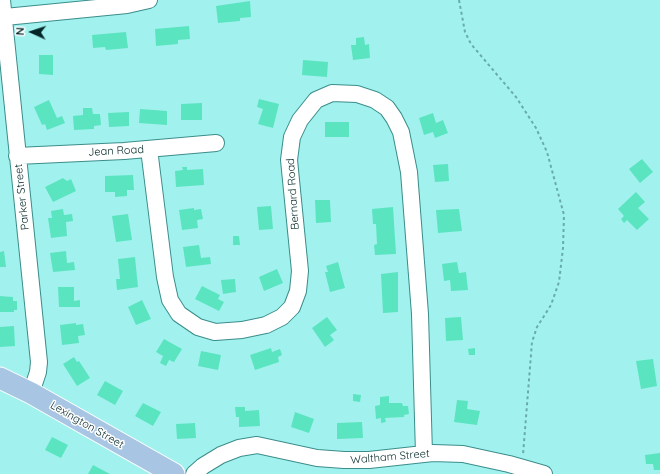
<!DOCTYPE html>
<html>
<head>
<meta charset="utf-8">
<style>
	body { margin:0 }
	#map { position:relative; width:660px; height:474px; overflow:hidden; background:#a1f2ef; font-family:Quicksand,sans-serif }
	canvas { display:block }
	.north { position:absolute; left:12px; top:12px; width:40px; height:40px; -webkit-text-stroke:3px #fff; paint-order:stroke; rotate:273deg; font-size:11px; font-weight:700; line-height:16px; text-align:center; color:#032726 }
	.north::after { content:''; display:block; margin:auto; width:14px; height:18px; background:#032726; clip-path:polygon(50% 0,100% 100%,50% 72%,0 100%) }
</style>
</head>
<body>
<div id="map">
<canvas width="660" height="474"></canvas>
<div class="north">N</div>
</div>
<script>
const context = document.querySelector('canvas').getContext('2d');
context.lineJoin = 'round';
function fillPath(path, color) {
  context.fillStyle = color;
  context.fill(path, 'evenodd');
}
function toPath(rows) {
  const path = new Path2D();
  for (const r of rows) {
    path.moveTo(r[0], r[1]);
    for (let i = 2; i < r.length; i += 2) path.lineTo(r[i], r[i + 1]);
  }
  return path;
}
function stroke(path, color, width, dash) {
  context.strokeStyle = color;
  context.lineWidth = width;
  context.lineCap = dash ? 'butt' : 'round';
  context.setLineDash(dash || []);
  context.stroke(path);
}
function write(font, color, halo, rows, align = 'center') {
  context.font = font + ' Quicksand,sans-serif';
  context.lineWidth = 3;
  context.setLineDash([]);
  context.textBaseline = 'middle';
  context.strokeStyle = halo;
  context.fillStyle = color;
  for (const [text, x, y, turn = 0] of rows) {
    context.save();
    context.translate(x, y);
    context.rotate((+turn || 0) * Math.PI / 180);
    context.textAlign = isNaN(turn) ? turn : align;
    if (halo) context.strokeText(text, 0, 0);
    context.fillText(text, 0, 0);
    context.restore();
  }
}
fillPath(toPath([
	[250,1,251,17,240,18,240,21,218,23,216,6],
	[189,26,190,39,178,40,178,44,156,46,155,29],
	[126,32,128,48,106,50,105,47,93,48,92,35],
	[364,37,365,45,369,44,370,58,353,60,351,45,356,45,356,38],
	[39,55,53,55,53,75,39,74],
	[303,60,328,62,327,77,302,75],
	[259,99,279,104,273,128,258,124,263,109,257,107],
	[49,100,57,118,62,116,65,123,47,130,45,124,42,125,34,107],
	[202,103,202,120,181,120,181,104],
	[83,108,92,108,93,114,100,114,101,125,94,126,94,129,74,130,73,116,83,115],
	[140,109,167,111,167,125,139,123],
	[129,112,129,126,109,127,108,113],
	[433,113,436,123,443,120,448,133,435,138,433,132,424,135,419,118],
	[325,122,349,122,349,137,325,137],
	[642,159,653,172,640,183,629,169],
	[448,164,449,181,435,182,433,165],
	[182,167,187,167,187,170,203,169,204,185,176,187,175,171,183,170],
	[133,175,134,190,127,190,127,196,115,197,115,192,105,192,105,176],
	[63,178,67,181,71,179,76,191,53,202,45,187],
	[636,192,645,202,638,208,649,219,637,230,627,220,624,223,621,219,624,216,618,209],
	[315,200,330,200,331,222,316,223],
	[271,206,273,229,259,230,257,207],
	[393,207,396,254,375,255,374,245,377,244,376,224,373,224,372,209],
	[194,208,194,210,201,209,203,219,197,220,198,228,182,230,179,210],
	[63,209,64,215,72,214,73,221,66,222,67,236,51,238,48,218,52,218,51,211],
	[459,209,462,231,438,233,436,210],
	[128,214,132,240,116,242,112,216],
	[233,236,239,236,240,245,233,245],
	[199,245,201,258,210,257,211,264,186,267,183,247],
	[4,251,6,267,0,267,0,252],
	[66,251,67,263,74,262,75,270,53,272,50,253],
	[135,257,138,287,117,290,116,279,120,279,118,259],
	[338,262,345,288,330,292,325,272,328,272,326,266],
	[457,262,459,273,466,272,468,290,451,291,450,280,444,281,442,264],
	[277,269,283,283,264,291,259,277],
	[398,272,398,312,383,313,381,274],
	[235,279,236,292,223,294,221,280],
	[202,286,220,295,218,299,224,302,219,311,195,299],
	[58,287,74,287,74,301,80,300,80,307,59,307],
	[0,296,13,297,13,301,17,301,17,310,14,310,14,312,0,312],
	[142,300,151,319,136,325,128,307],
	[327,317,337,330,330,335,334,340,325,347,312,328],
	[461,317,463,340,446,341,445,318],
	[76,323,76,325,83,324,85,335,78,336,79,343,62,345,60,325],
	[14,326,15,346,0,347,0,327],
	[164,339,182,349,174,362,169,360,166,366,160,363,163,356,156,352],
	[271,348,272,352,280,349,282,355,278,357,279,362,255,370,250,355],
	[475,348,475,355,469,355,468,349],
	[201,351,221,355,218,370,198,366],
	[74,357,77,362,79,361,90,378,77,386,63,364],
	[653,359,657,386,641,389,636,361],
	[105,381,123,391,115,405,97,395],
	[353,394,361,395,360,402,353,401],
	[389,396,389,403,402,403,403,406,408,406,409,414,404,415,404,417,385,418,386,422,381,423,381,418,376,419,375,406,380,405,380,397],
	[457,400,468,401,467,409,480,411,477,425,454,422],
	[143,403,161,412,153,426,135,416],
	[235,407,245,407,245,411,259,410,260,426,239,427,239,417,236,417],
	[295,412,314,419,309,433,291,427],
	[362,422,363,438,337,439,337,423],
	[195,423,196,438,177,439,176,424],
	[52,437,68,445,61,458,45,450],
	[660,453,660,470,654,470,653,464,646,464,645,455],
	[93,465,110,474,88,474]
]), '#5be4c0');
const minor = toPath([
	[2,0,39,362,38,372,31,393],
	[5,17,127,5,149,0],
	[149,149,165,277,170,300,179,314,198,327,215,332,242,330,266,325,282,317,292,307,298,291,300,271,289,160,292,137,300,120,316,100,332,93,357,94,375,100,387,108,394,118,401,132,409,172,420,314,424,454],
	[17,156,124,151,216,143],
	[194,474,203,466,221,455,239,448,257,445,317,458,344,460,369,460,433,453,463,454,509,464,544,474]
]);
const major = toPath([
	[0,378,31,393,174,474]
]);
stroke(minor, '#3b8d8b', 18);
stroke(major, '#fff', 23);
stroke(toPath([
	[459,0,465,32,471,44,516,97,536,128,547,152,564,215,563,248,559,282,551,305,537,327,532,342,523,455]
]), '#6aaba9', 2, [3, 3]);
stroke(minor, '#fff', 16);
stroke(major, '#a9c5e4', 21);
write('11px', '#032726', '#fff', [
	["Jean Road",116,151,-3],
	["Bernard Road",293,194,-94],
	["Parker Street",22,197,-96],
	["Lexington Street",87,425,30],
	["Waltham Street",390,457,-5]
]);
</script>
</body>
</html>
